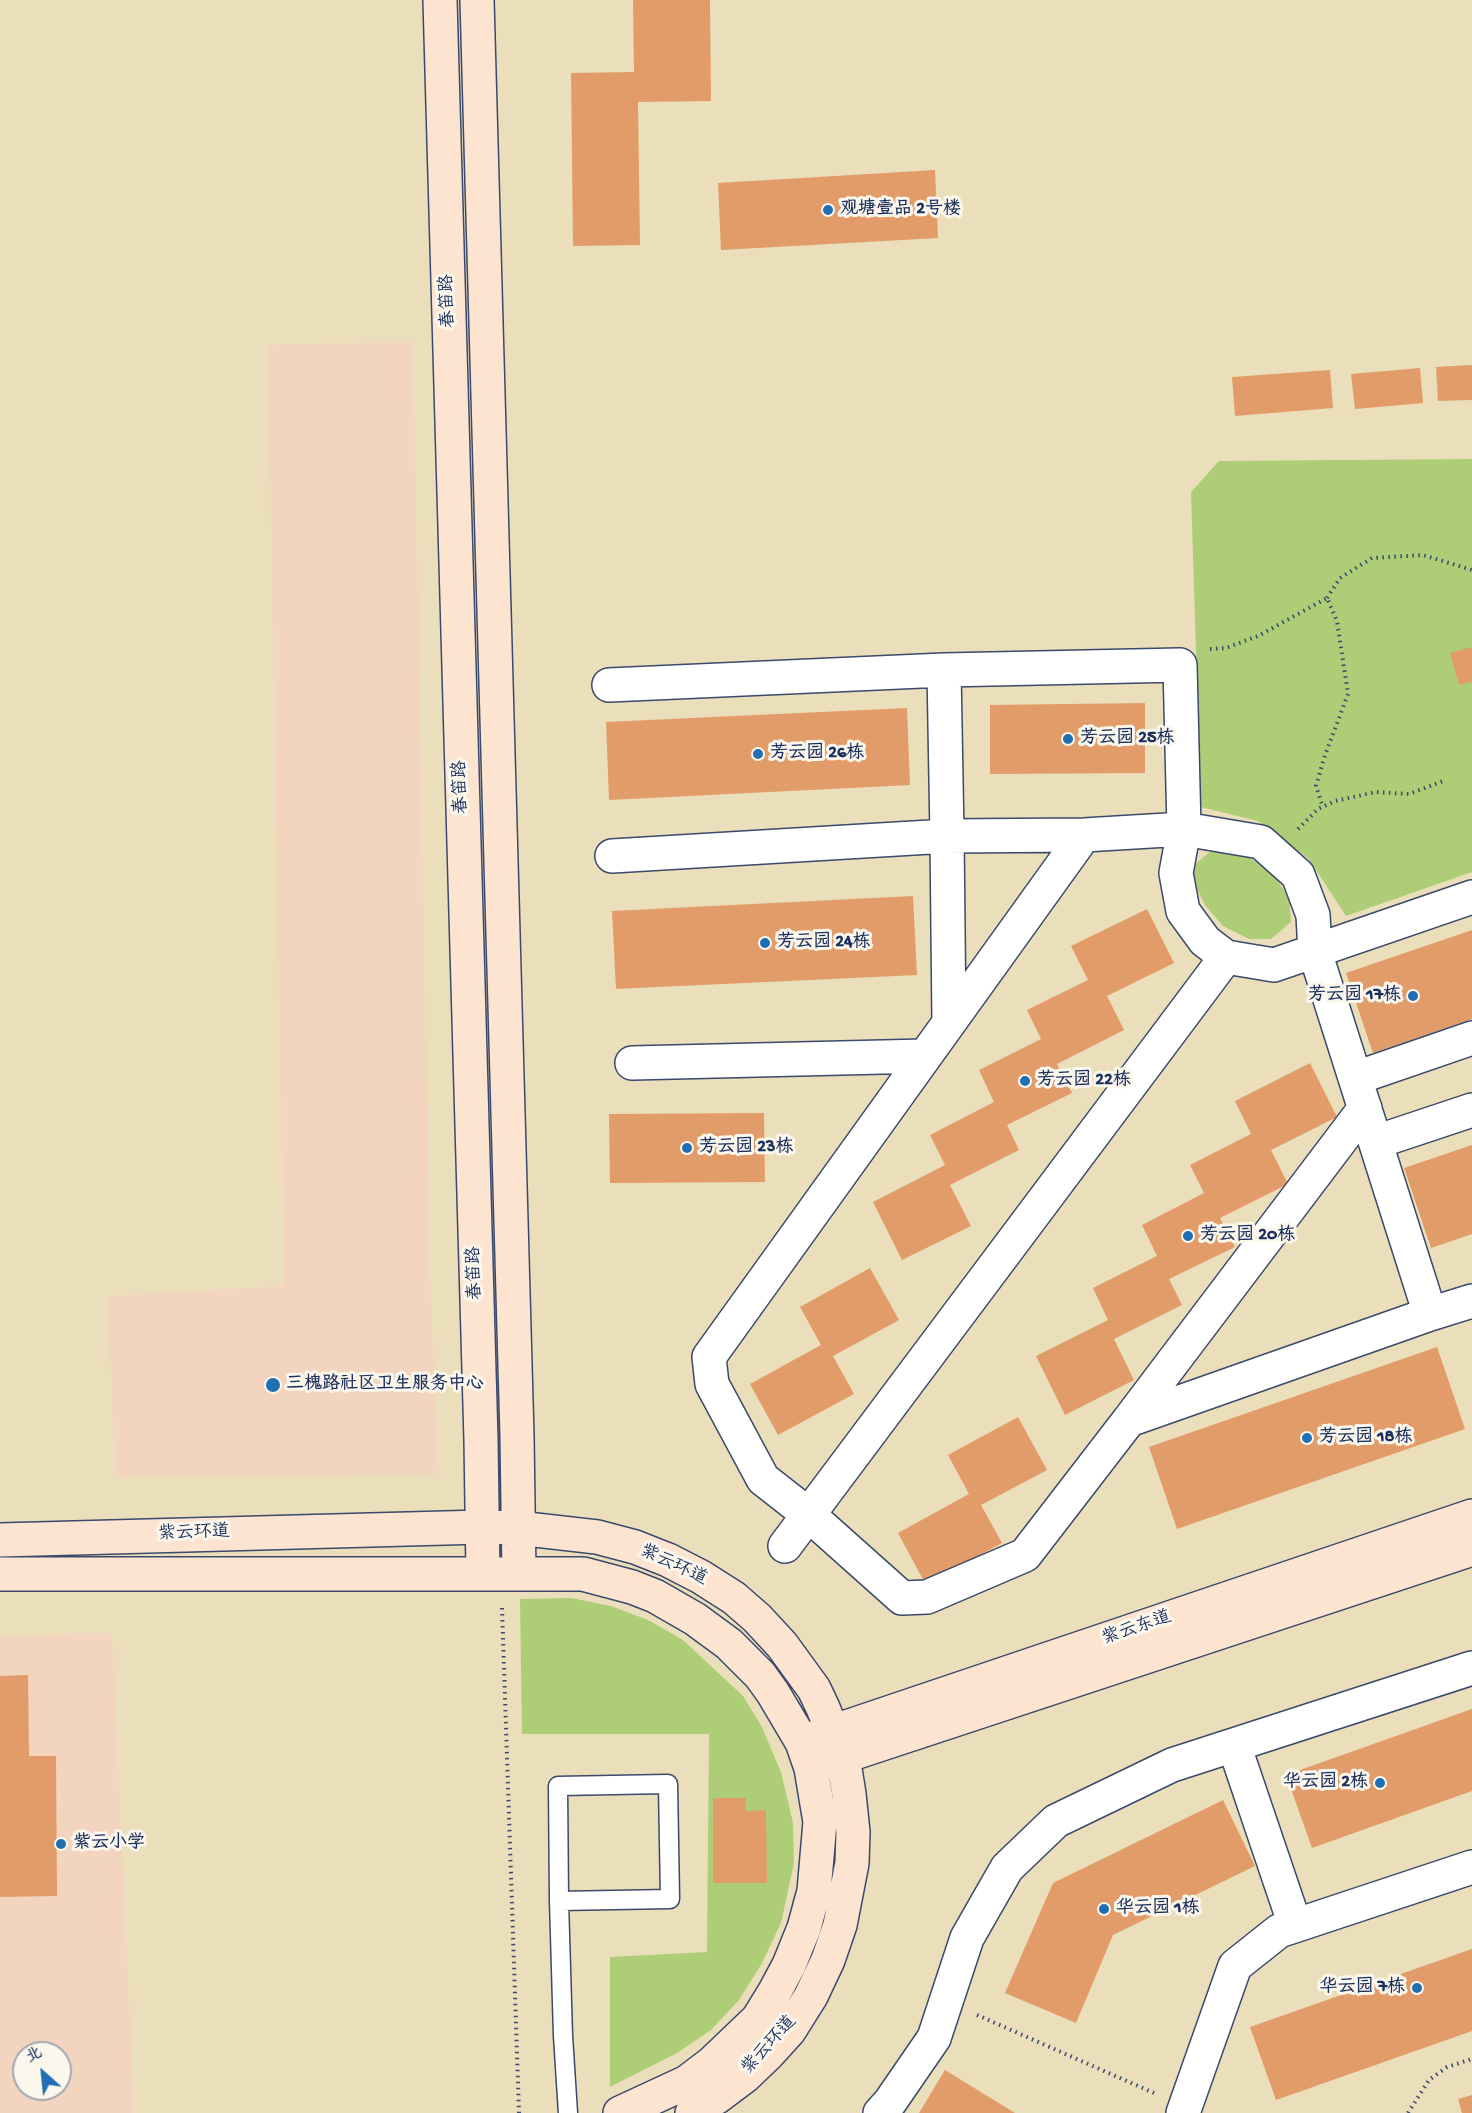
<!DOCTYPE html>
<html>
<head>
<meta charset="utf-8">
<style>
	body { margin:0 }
	#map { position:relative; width:1472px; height:2113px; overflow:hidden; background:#eadfba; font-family:"Gochi Hand","LXGW WenKai TC",sans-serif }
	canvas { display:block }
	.north { position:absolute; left:12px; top:2041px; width:60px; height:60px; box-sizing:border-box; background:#fbf7ec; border:2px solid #a1a7b3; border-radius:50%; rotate:333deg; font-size:16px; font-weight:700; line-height:24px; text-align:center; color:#1b2f5e }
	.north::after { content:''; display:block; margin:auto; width:21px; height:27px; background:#1f6fb2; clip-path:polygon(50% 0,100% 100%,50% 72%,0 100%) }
</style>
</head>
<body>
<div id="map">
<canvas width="1472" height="2113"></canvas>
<div class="north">北</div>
</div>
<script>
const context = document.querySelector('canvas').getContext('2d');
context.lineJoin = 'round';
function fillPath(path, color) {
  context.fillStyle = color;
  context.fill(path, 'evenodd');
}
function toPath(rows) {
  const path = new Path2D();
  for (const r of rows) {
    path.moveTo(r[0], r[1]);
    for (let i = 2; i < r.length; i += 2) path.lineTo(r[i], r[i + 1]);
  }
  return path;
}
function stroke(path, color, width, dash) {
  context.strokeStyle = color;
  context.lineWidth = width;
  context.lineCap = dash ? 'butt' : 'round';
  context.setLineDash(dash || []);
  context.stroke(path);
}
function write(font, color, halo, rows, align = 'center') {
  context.font = font + ' "Gochi Hand","LXGW WenKai TC",sans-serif';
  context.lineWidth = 6;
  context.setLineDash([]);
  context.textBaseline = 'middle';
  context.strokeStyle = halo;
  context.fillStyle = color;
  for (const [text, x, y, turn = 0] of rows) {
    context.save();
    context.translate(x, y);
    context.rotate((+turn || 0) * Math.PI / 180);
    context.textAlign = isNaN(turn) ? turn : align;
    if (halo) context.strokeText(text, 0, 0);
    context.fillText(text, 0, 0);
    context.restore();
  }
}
fillPath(toPath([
	[413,342,430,1278,439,1474,115,1477,108,1296,284,1286,268,345],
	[112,1633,134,2113,0,2113,0,1636],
	[24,2053,60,2053,60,2089,24,2089]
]), '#f3d4bf');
fillPath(toPath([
	[1472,459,1472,872,1346,916,1308,858,1258,821,1201,807,1191,492,1219,461],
	[1211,851,1244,854,1272,873,1289,897,1291,922,1271,939,1249,939,1223,926,1205,905,1194,883,1194,865],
	[571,1598,611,1606,648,1620,683,1640,743,1696,762,1727,781,1772,793,1823,794,1863,781,1923,762,1963,739,2000,711,2030,677,2053,610,2087,610,1957,707,1952,709,1734,522,1734,520,1599]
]), '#adce76');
fillPath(toPath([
	[633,0,710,0,711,101,638,102,640,245,573,246,571,73,634,72],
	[935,170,938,238,721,250,718,183],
	[1472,365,1472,400,1438,401,1436,367],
	[1420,368,1423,403,1355,409,1351,374],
	[1330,370,1333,408,1235,416,1232,377],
	[1472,647,1472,682,1459,685,1450,653],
	[1145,703,1145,773,990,774,990,705],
	[907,708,910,785,609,800,606,722],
	[913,896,917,975,616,989,612,911],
	[1147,909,1174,963,1107,996,1124,1030,1057,1064,1072,1093,1007,1125,1019,1150,950,1185,971,1226,902,1260,873,1202,945,1165,930,1135,994,1102,979,1070,1041,1039,1027,1010,1088,980,1071,946],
	[1472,930,1472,1019,1373,1053,1346,973],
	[1310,1063,1337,1117,1271,1150,1288,1184,1220,1218,1235,1247,1169,1279,1182,1305,1114,1339,1134,1380,1065,1415,1036,1356,1108,1320,1093,1288,1157,1256,1142,1225,1204,1193,1190,1165,1251,1134,1235,1101],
	[764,1113,765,1182,610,1183,609,1114],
	[1472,1145,1472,1234,1431,1248,1404,1168],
	[870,1268,899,1320,833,1356,854,1394,778,1435,750,1384,821,1345,800,1307],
	[1437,1347,1465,1429,1177,1529,1149,1447],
	[1018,1417,1047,1470,981,1505,1002,1543,926,1585,898,1533,969,1494,948,1455],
	[28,1675,29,1756,56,1756,57,1896,0,1897,0,1676],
	[1472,1709,1472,1791,1312,1848,1286,1775],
	[713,1798,746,1798,745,1811,766,1810,767,1883,713,1883],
	[1223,1800,1255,1866,1113,1935,1076,2023,1005,1993,1053,1883],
	[1472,1949,1472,2031,1276,2100,1250,2027],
	[945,2070,1015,2113,919,2113],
	[1472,2095,1472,2113,1462,2113,1458,2099]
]), '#e29c6a');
const lane = toPath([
	[559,1901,670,1899,668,1784,558,1786,559,1901,563,2036,568,2113]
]);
const street = toPath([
	[609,685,944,670],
	[1084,835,947,836,944,670,1180,665,1184,829,1176,873,1183,911,1205,941,1226,957],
	[612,856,947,836,949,1023],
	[632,1063,925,1056],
	[1356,1078,1472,1038],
	[1376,1142,1472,1110],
	[1430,1314,1472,1301],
	[1129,1420,1025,1555,927,1597,902,1598,809,1515,763,1479,712,1384,709,1357,1084,835,1184,829,1261,842,1298,875,1313,915,1315,952,1430,1314,1129,1420,1365,1108],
	[785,1546,1226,957,1274,965,1472,897],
	[1234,1745,1295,1925],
	[880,2113,890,2102,934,2038,967,1938,1007,1868,1056,1821,1172,1765,1472,1668],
	[1183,2113,1235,1966,1279,1931,1472,1867]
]);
const secondary = toPath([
	[440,0,481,1440,483,1574],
	[477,0,517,1436,519,1573],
	[0,1540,482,1527,518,1528,597,1537,635,1547,668,1560,701,1577,734,1598,757,1618,782,1645,814,1689,823,1708,843,1757,849,1794,853,1832,852,1863,840,1925,828,1960,811,1996,789,2031,769,2053,745,2076,717,2097,692,2113],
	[0,1574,583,1574,632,1587,655,1596,695,1619,729,1644,760,1675,773,1693,802,1742,811,1768,820,1822,814,1891,804,1928,789,1965,774,1993,758,2019,712,2063,687,2082,620,2113],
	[814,1738,1472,1516],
	[821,1764,1472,1549]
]);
stroke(lane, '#3a496c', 21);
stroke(street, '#3a496c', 36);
stroke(secondary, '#3a496c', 36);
stroke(toPath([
	[1327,598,1340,578,1372,558,1423,555,1472,570],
	[1210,649,1226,648,1258,636,1327,598,1337,621,1348,694,1324,758,1316,786,1323,807],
	[1298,829,1318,809,1335,801,1376,792,1409,794,1446,780],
	[502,1608,519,2113],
	[977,2015,1154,2093],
	[1408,2113,1429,2080,1447,2067,1472,2059]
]), '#3a496c', 4, [1.5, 4.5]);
stroke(lane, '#fff', 18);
stroke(street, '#fff', 33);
stroke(secondary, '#fde4d1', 33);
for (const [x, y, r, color] of [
	[828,210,6,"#1f6fb2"],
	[1068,739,6,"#1f6fb2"],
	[758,754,6,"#1f6fb2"],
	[765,943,6,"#1f6fb2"],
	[1413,996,6,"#1f6fb2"],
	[1025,1081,6,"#1f6fb2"],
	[687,1148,6,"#1f6fb2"],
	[1188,1236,6,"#1f6fb2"],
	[273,1385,8,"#1f6fb2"],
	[1307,1438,6,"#1f6fb2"],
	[1380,1783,6,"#1f6fb2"],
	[61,1844,6,"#1f6fb2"],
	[1104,1909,6,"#1f6fb2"],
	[1417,1988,6,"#1f6fb2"]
]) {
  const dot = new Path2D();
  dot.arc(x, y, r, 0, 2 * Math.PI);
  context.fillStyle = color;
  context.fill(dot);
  stroke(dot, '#fbf7ec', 2);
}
write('bold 18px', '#1b2f5e', '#fbf7ec', [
	["观塘壹品 2号楼",840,210],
	["芳云园 25栋",1080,739],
	["芳云园 26栋",770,754],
	["芳云园 24栋",777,943],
	["芳云园 17栋",1401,996,"right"],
	["芳云园 22栋",1037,1081],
	["芳云园 23栋",699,1148],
	["芳云园 20栋",1200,1236],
	["三槐路社区卫生服务中心",286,1385],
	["芳云园 18栋",1319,1438],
	["华云园 2栋",1368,1783,"right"],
	["紫云小学",73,1844],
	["华云园 1栋",1116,1909],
	["华云园 7栋",1405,1988,"right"]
], 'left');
write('18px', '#1b2f5e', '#fbf7ec', [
	["春笛路",449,301,-92],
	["春笛路",462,787,-92],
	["春笛路",476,1273,-92],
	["紫云环道",194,1534,-2],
	["紫云环道",673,1566,25],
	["紫云东道",1137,1629,-19],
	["紫云环道",770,2046,-48]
]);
</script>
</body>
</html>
